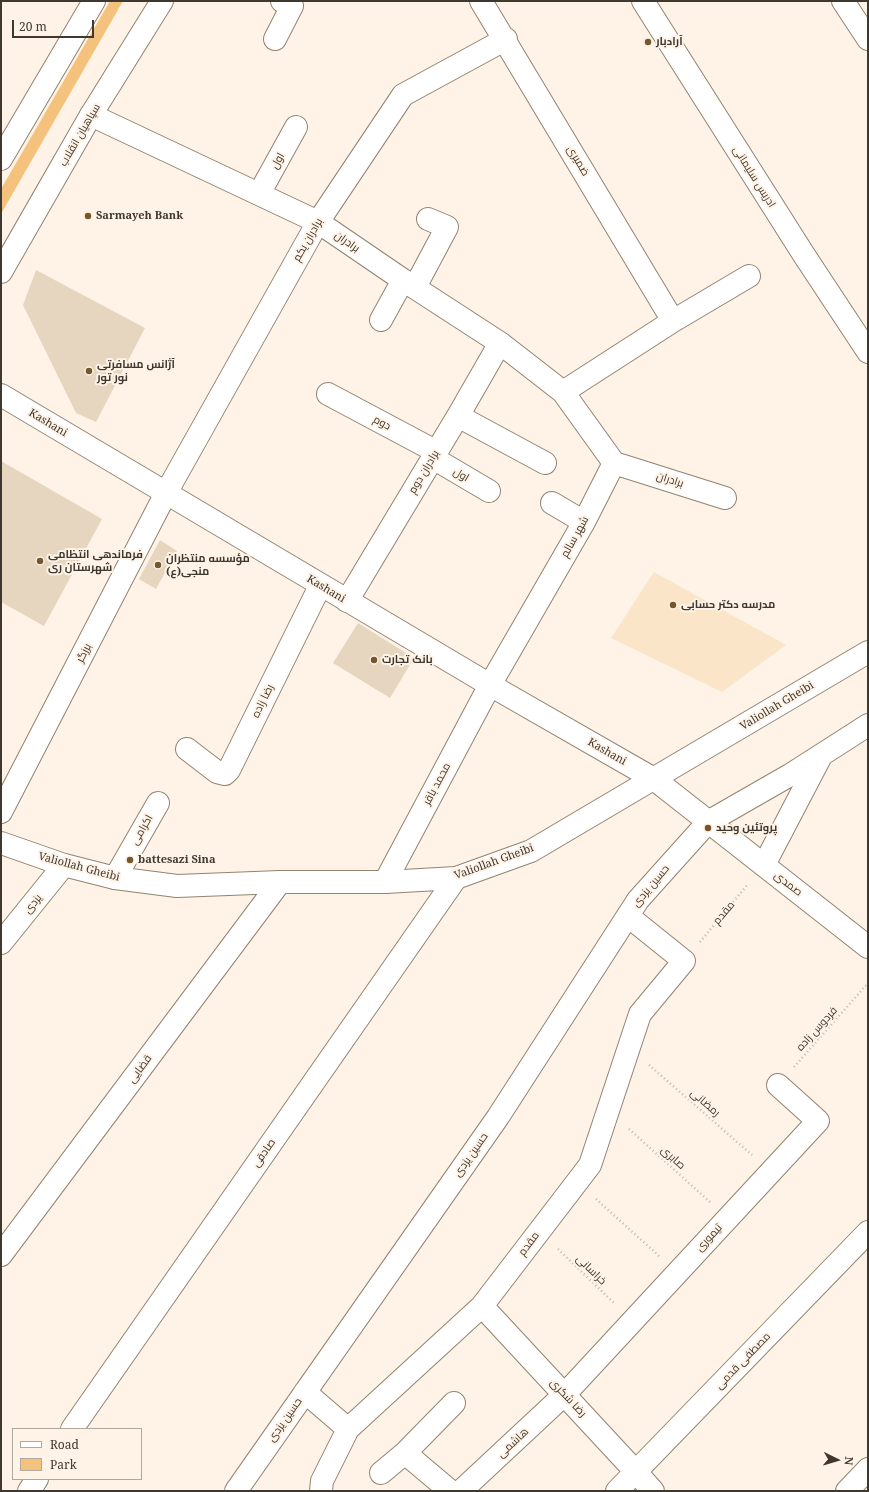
<!DOCTYPE html>
<html>
<head>
<meta charset="utf-8">
<style>
	body { margin:0 }
	#map { position:relative; width:869px; height:1492px; overflow:hidden; background:#fef3e6; font-family:"Noto Serif",serif }
	canvas { display:block }
	.frame { position:absolute; inset:0; border:2px solid #3f382f; pointer-events:none }
	.legend { position:absolute; left:12px; top:1428px; width:130px; height:52px; box-sizing:border-box; background:#fef3e6; border:1px solid #b2a89d; margin:0; padding:5px 7px; list-style:none; font-size:12px; color:#3f382f }
	.legend li { display:flex; align-items:center; gap:8px; height:20px }
	.legend b { width:20px; border:1px solid #b2a89d }
	.north { position:absolute; left:817px; top:1440px; width:40px; height:40px; -webkit-text-stroke:3px #fef3e6; paint-order:stroke; rotate:95deg; font-size:11px; font-weight:700; line-height:16px; text-align:center; color:#3f382f }
	.north::after { content:''; display:block; margin:auto; width:14px; height:18px; background:#3f382f; clip-path:polygon(50% 0,100% 100%,50% 72%,0 100%) }
	.scale { position:absolute; left:12px; top:20px; width:82px; height:18px; box-sizing:border-box; border:2px solid #3f382f; border-top:0; padding-left:5px; font-size:12px; line-height:14px; white-space:nowrap; color:#3f382f; -webkit-text-stroke:3px #fef3e6; paint-order:stroke }
</style>
</head>
<body>
<div id="map">
<canvas width="869" height="1492"></canvas>
<div class="frame"></div>
<ul class="legend">
<li><b style="height:5px;background:#fff"></b>Road</li>
<li><b style="height:11px;background:#f5c27d"></b>Park</li>
</ul>
<div class="north">N</div>
<div class="scale">20 m</div>
</div>
<script>
const context = document.querySelector('canvas').getContext('2d');
context.lineJoin = 'round';
function fillPath(path, color) {
  context.fillStyle = color;
  context.fill(path, 'evenodd');
}
function toPath(rows) {
  const path = new Path2D();
  for (const r of rows) {
    path.moveTo(r[0], r[1]);
    for (let i = 2; i < r.length; i += 2) path.lineTo(r[i], r[i + 1]);
  }
  return path;
}
function stroke(path, color, width, dash) {
  context.strokeStyle = color;
  context.lineWidth = width;
  context.lineCap = dash ? 'butt' : 'round';
  context.setLineDash(dash || []);
  context.stroke(path);
}
function write(font, color, halo, rows, align = 'center') {
  context.font = font + ' "Noto Serif",Cairo,serif';
  context.lineWidth = 4;
  context.setLineDash([]);
  context.textBaseline = 'middle';
  context.strokeStyle = halo;
  context.fillStyle = color;
  for (const [text, x, y, turn = 0] of rows) {
    context.save();
    context.translate(x, y);
    context.rotate((+turn || 0) * Math.PI / 180);
    context.textAlign = isNaN(turn) ? turn : align;
    if (halo) context.strokeText(text, 0, 0);
    context.fillText(text, 0, 0);
    context.restore();
  }
}
fillPath(toPath([
	[654,572,786,645,722,692,611,638]
]), '#fbe5c8');
fillPath(toPath([
	[110,1,123,1,1,214,1,189]
]), '#f5c27d');
fillPath(toPath([
	[36,270,145,328,96,422,76,413,23,305],
	[1,461,102,519,44,626,1,602],
	[160,540,177,551,156,589,139,579],
	[358,623,414,658,390,698,333,663]
]), '#e6d5bf');
const minor = toPath([
	[481,1,673,321],
	[843,1,868,39],
	[275,39,292,6,282,1],
	[91,115,318,222,403,280,500,343,563,392,614,463,584,522,490,685,385,882],
	[259,194,296,127],
	[415,287,447,227,428,219],
	[381,320,403,280],
	[563,392,673,321,749,276],
	[328,394,437,452],
	[458,416,545,463],
	[433,458,489,491],
	[614,463,725,498],
	[552,503,584,522],
	[347,601,458,416,500,343],
	[187,749,217,772,225,774,229,770,320,586],
	[1,812,166,493,318,222,403,95,506,39],
	[764,865,821,756],
	[115,878,158,803],
	[1,943,64,865],
	[1,1255,280,882],
	[482,1306,636,1472],
	[305,1392,348,1429],
	[72,1429,456,878],
	[381,1473,405,1453],
	[29,1491,37,1479],
	[236,1491,498,1117,638,900,708,822,790,775,868,725],
	[321,1491,322,1481,348,1429,482,1306,590,1165,640,1014,684,961,628,916],
	[450,1491,405,1453,454,1403],
	[461,1491,565,1394,818,1121,778,1085],
	[847,1491,868,1469]
]);
const tertiary = toPath([
	[643,1,804,255,868,352],
	[1,395,490,685,654,779,868,947],
	[1,843,64,865,115,878,177,886,280,882,385,882,456,878,531,851,868,652],
	[636,1472,653,1491],
	[617,1491,868,1232]
]);
const secondary = toPath([
	[1,159,94,1],
	[1,272,91,115,162,1]
]);
stroke(minor, '#93836f', 24);
stroke(tertiary, '#93836f', 24);
stroke(secondary, '#93836f', 24);
stroke(toPath([
	[700,942,748,884],
	[649,1065,752,1155],
	[794,1067,868,983],
	[629,1129,710,1202],
	[596,1199,659,1256],
	[558,1249,615,1304]
]), '#c1b7ac', 2.5, [1, 3]);
stroke(minor, '#fff', 22);
stroke(tertiary, '#fff', 22);
stroke(secondary, '#fff', 22);
for (const [x, y, r, color] of [
	[648,42,4,"#76572c"],
	[88,216,4,"#76572c"],
	[89,371,4,"#76572c"],
	[40,561,4,"#76572c"],
	[158,565,4,"#76572c"],
	[673,605,4,"#76572c"],
	[374,660,4,"#76572c"],
	[708,828,4,"#76572c"],
	[130,860,4,"#76572c"]
]) {
  const dot = new Path2D();
  dot.arc(x, y, r, 0, 2 * Math.PI);
  context.fillStyle = color;
  context.fill(dot);
  stroke(dot, '#fef3e6', 1.5);
}
write('bold 11px', '#3f382f', '#fef3e6', [
	["آرادبار",656,42],
	["Sarmayeh Bank",96,216],
	["آژانس مسافرتی",97,365],
	["نور تور",97,378],
	["فرماندهی انتظامی",48,555],
	["شهرستان ری",48,568],
	["مؤسسه منتظران",166,559],
	["منجی(ع)",166,572],
	["مدرسه دکتر حسابی",681,605],
	["بانک تجارت",382,660],
	["پروتئین وحید",716,828],
	["battesazi Sina",138,860]
], 'left');
write('11px', '#3f382f', '#fef3e6', [
	["سپاهیان انقلاب",80,135,-60],
	["اول",278,161,-61],
	["ضمیری",578,161,59],
	["ادریس سلیمانی",754,177,58],
	["برادران یکم",308,240,-60],
	["برادران",347,242,35],
	["Kashani",48,423,31],
	["دوم",382,423,28],
	["برادران دوم",424,472,-59],
	["اول",461,475,31],
	["برادران",670,480,18],
	["شهر سالم",575,537,-61],
	["Kashani",326,589,31],
	["برزگر",84,653,-63],
	["رضا زاده",263,701,-64],
	["Valiollah Gheibi",777,706,-31],
	["Kashani",607,752,30],
	["محمد باقر",437,784,-62],
	["اکرامی",142,830,-60],
	["Valiollah Gheibi",494,862,-20],
	["Valiollah Gheibi",79,867,15],
	["صمدی",788,884,38],
	["حسین یزدی",651,886,-50],
	["یزدی",33,904,-51],
	["مقدم",724,913,-50],
	["فردوس زاده",817,1029,-48],
	["قضایی",140,1069,-53],
	["رمضانی",705,1103,41],
	["صادقی",264,1153,-55],
	["حسین یزدی",471,1155,-55],
	["صابری",673,1158,42],
	["تیموری",709,1238,-47],
	["مقدم",529,1244,-53],
	["خراسانی",591,1270,44],
	["مصطفی قدمی",743,1361,-46],
	["رضا شکری",568,1398,47],
	["حسین یزدی",285,1420,-55],
	["هاشمی",513,1443,-43]
]);
</script>
</body>
</html>
